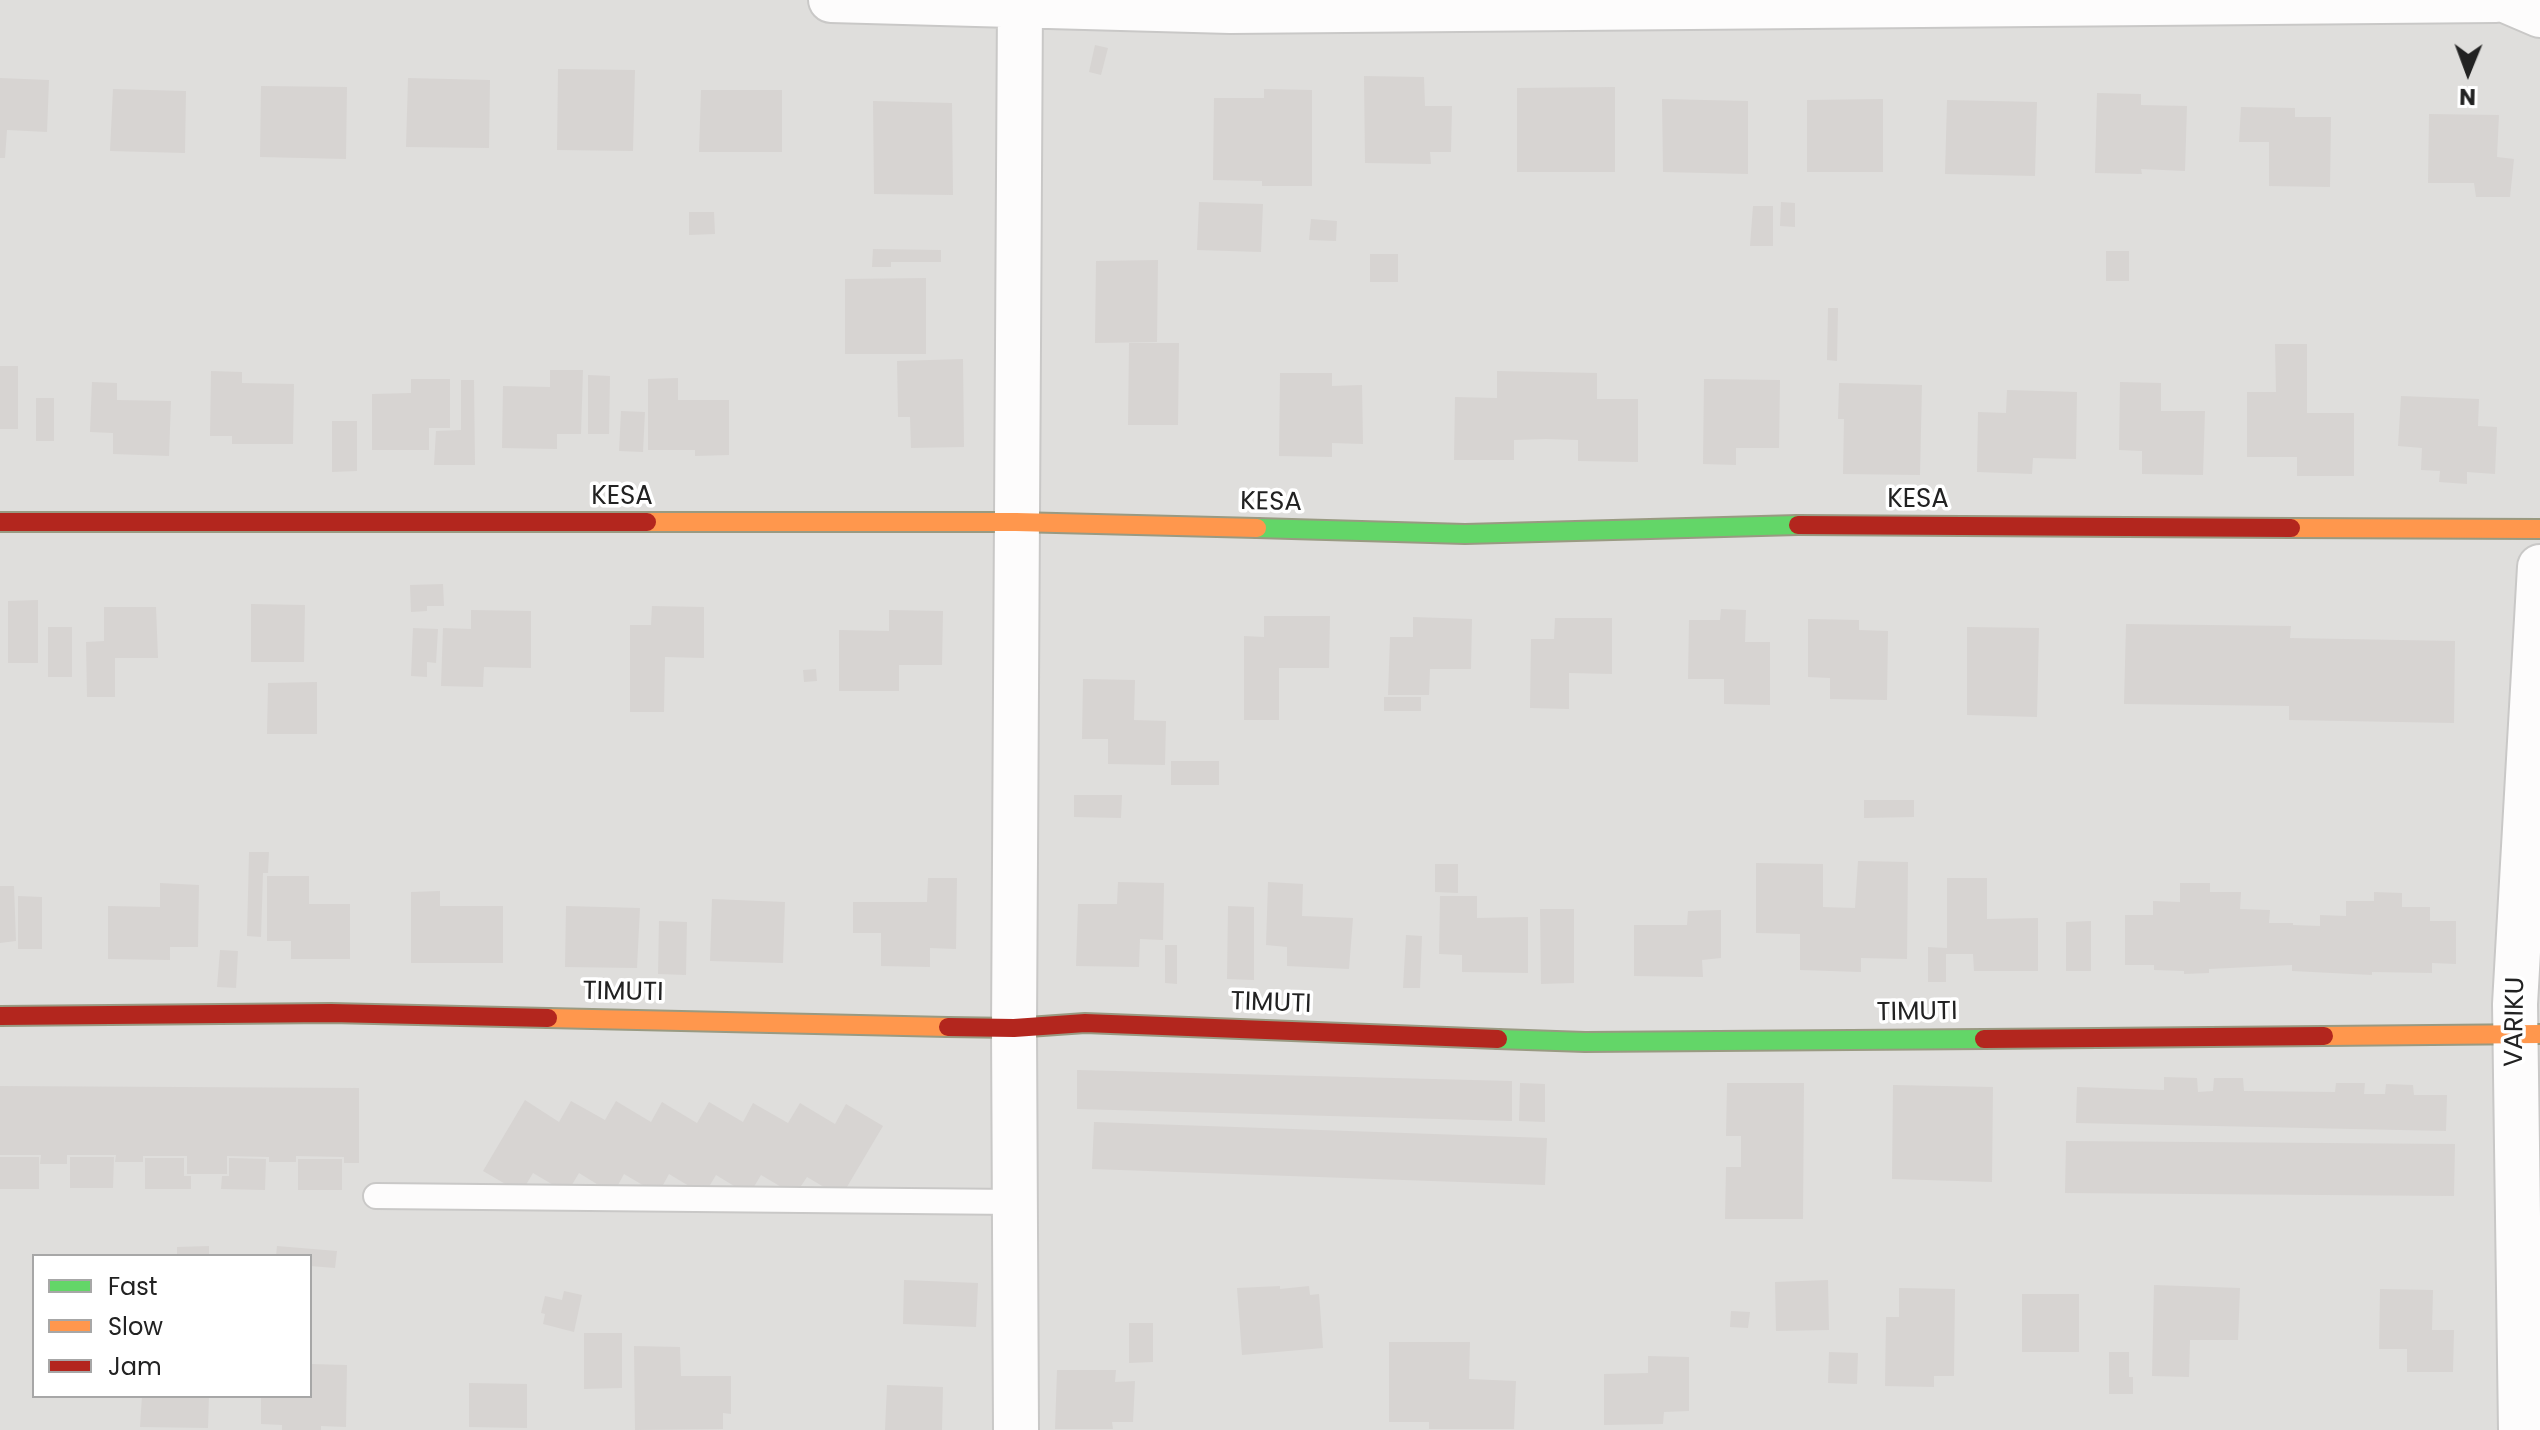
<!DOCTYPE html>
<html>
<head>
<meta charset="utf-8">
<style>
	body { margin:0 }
	#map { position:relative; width:2540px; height:1430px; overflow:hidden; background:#f0eeeb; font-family:Poppins,sans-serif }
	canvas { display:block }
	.legend { position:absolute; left:32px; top:1254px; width:280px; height:144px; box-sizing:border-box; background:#fff; border:2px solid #a7a7a7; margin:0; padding:10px 14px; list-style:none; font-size:24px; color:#222 }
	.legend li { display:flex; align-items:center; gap:16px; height:40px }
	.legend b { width:40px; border:2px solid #a7a7a7 }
	.north { position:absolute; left:2428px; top:32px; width:80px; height:80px; -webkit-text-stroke:6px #fff; paint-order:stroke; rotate:181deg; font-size:22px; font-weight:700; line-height:32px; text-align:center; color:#222 }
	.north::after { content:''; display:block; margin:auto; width:28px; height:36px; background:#222; clip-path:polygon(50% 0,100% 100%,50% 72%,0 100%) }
</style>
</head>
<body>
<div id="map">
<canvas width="2540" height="1430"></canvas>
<ul class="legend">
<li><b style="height:10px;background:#63d668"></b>Fast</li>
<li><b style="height:10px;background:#ff974d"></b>Slow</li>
<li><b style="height:10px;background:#b3261e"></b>Jam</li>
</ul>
<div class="north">N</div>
</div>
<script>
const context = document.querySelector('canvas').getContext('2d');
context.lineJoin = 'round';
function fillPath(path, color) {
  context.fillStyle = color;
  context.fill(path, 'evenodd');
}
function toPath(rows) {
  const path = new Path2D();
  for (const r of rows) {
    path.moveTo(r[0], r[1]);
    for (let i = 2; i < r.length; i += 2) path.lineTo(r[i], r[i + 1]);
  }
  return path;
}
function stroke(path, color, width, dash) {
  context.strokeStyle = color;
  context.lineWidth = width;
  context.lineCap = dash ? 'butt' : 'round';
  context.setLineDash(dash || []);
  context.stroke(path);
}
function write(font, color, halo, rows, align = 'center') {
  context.font = font + ' Poppins,sans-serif';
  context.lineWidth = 7;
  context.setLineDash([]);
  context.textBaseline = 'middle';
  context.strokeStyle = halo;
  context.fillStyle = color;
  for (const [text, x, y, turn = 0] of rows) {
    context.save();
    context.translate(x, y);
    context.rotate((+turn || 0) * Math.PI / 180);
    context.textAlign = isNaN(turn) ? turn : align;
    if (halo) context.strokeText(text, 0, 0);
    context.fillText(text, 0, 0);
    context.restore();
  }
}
fillPath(toPath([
	[0,0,2540,0,2540,1430,0,1430],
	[34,1256,310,1256,310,1396,34,1396]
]), '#dfdedc');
fillPath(toPath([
	[1095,45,1108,48,1101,75,1089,72],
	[558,69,635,70,633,151,557,150],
	[1364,76,1424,77,1425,106,1452,106,1451,152,1430,152,1431,164,1365,163],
	[0,78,49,80,47,132,7,130,5,158,0,158],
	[408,78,490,80,489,148,406,147],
	[261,86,347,87,346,159,260,157],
	[1615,87,1615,172,1517,172,1517,88],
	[113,89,186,91,185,153,110,151],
	[1264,89,1312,90,1312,186,1262,186,1262,181,1213,180,1214,98,1264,98],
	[701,90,782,90,782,152,699,152],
	[2097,93,2141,94,2141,105,2187,106,2185,171,2141,169,2142,174,2095,173],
	[1662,99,1748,101,1748,174,1663,172],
	[1883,99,1883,172,1807,172,1807,100],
	[1947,100,2037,102,2035,176,1945,174],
	[873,101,952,103,953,195,874,194],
	[2241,107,2295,108,2295,117,2331,117,2330,187,2269,186,2269,142,2239,142],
	[2429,114,2499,115,2497,157,2514,159,2510,197,2476,197,2474,183,2428,183],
	[1199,202,1263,204,1261,252,1197,250],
	[1781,202,1795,203,1795,227,1780,226],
	[1753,206,1773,206,1773,246,1750,246],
	[689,212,714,212,715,234,689,235],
	[1311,219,1337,221,1336,241,1309,240],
	[873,249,941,250,941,262,891,262,891,267,872,267],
	[2106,251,2129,251,2129,281,2106,281],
	[1370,254,1398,254,1398,282,1370,282],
	[1158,260,1157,342,1095,343,1096,261],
	[926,278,926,354,845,354,845,279],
	[1828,308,1838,308,1837,361,1827,360],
	[1129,343,1179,343,1178,425,1128,425],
	[2275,344,2307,344,2307,413,2354,413,2354,476,2297,476,2297,457,2247,457,2247,392,2276,392],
	[963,359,964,447,911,448,910,417,898,417,897,361],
	[0,366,18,366,18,429,0,429],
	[550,370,583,370,581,434,557,434,557,449,502,448,503,386,550,387],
	[211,371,242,372,242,383,294,384,293,444,232,444,232,436,210,436],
	[1497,371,1597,373,1597,399,1638,399,1638,462,1578,461,1578,440,1546,439,1514,440,1514,460,1454,460,1455,397,1497,398],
	[1280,373,1332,373,1332,386,1362,385,1363,444,1332,443,1332,457,1279,456],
	[588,375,610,376,609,434,588,434],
	[678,378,678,400,729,400,729,455,695,456,695,450,648,450,648,379],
	[411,379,450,379,450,428,429,428,429,450,372,450,372,394,411,393],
	[1704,379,1780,380,1779,448,1736,448,1736,465,1703,464],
	[461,380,474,380,475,465,434,465,436,431,461,430],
	[92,382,117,383,117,400,171,401,169,456,113,454,113,433,90,432],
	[2120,382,2161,383,2161,411,2205,411,2203,475,2142,474,2142,451,2119,450],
	[1839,383,1922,385,1920,475,1843,474,1844,419,1838,419],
	[2007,390,2077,392,2076,459,2033,458,2032,474,1977,472,1978,412,2006,413],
	[2401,396,2479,399,2478,426,2497,427,2495,474,2467,472,2467,484,2439,482,2440,471,2421,470,2422,448,2398,446],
	[36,398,54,398,54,441,36,441],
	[621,411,645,412,643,452,619,451],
	[332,421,357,421,357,471,332,472],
	[443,584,444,606,427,606,427,611,411,612,410,585],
	[38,600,38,663,8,663,8,601],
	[251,604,305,605,304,662,251,662],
	[652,606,704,607,704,658,665,657,664,712,630,712,630,625,651,625],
	[104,607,156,607,158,658,115,658,115,697,87,697,86,642,104,641],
	[1721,609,1746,610,1745,642,1770,642,1770,705,1724,704,1724,679,1688,679,1689,620,1720,620],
	[471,610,531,611,531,668,484,667,483,687,441,686,443,628,471,629],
	[889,610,943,611,942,665,899,665,899,691,839,691,839,630,889,631],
	[1264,616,1330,616,1329,668,1279,668,1279,720,1244,720,1244,636,1264,637],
	[1413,617,1472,619,1471,669,1430,669,1429,695,1388,695,1390,637,1413,637],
	[1555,618,1612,618,1612,674,1569,673,1569,709,1530,708,1531,639,1554,639],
	[1808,619,1859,620,1859,630,1888,631,1887,700,1830,699,1830,678,1808,677],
	[2126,624,2291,626,2290,638,2455,641,2454,723,2289,720,2289,706,2124,704],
	[48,627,72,627,72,677,48,677],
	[1967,627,2039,628,2037,717,1967,715],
	[413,628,438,629,436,663,427,662,427,677,411,676],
	[816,669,817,681,804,682,803,670],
	[1083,679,1135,680,1134,720,1166,721,1165,765,1108,764,1108,739,1082,739],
	[317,682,317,734,267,734,268,683],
	[1384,697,1421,697,1421,711,1384,711],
	[1171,761,1219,761,1219,785,1171,785],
	[1074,795,1122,795,1121,818,1074,817],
	[1864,800,1914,800,1914,817,1864,818],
	[249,852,269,852,268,873,263,873,261,937,247,936],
	[1858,861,1908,862,1907,959,1861,958,1861,972,1800,970,1800,934,1756,933,1756,863,1823,864,1823,907,1855,908],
	[1435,864,1458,864,1458,893,1435,892],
	[267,876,309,876,309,904,350,904,350,959,291,959,291,941,267,941],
	[928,878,957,878,956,949,930,948,930,967,881,966,881,933,853,933,853,902,927,902],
	[1947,878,1987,878,1987,919,2038,918,2038,971,1974,971,1973,954,1946,954,1946,982,1928,982,1928,947,1947,948],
	[1118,882,1164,883,1163,940,1140,939,1139,967,1076,966,1078,904,1117,904],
	[1268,882,1303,884,1302,916,1353,918,1349,969,1287,966,1287,947,1266,945],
	[160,883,199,885,198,947,170,947,170,960,108,959,108,906,160,907],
	[2180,883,2210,883,2210,892,2241,892,2240,909,2270,910,2269,923,2293,923,2293,925,2320,926,2320,915,2346,916,2346,901,2374,901,2374,892,2402,893,2402,907,2430,907,2430,921,2456,921,2456,964,2432,963,2432,973,2372,972,2372,975,2292,971,2292,965,2209,969,2209,973,2184,974,2184,971,2154,970,2154,965,2125,965,2125,915,2153,915,2153,901,2180,902],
	[0,886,14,886,16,941,0,943],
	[440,891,440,906,503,906,503,963,411,963,411,892],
	[18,896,42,897,42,949,18,949],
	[1440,896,1477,896,1477,918,1528,917,1528,973,1462,972,1462,955,1439,954],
	[712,899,785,902,783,963,710,961],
	[566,906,640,908,637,968,565,967],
	[1228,906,1254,907,1254,980,1227,979],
	[1540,909,1574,909,1574,983,1541,984],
	[1721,910,1721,958,1702,960,1703,977,1634,976,1634,925,1687,925,1688,911],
	[659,921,687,922,686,975,658,974],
	[2091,921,2091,971,2066,971,2066,922],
	[1406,935,1422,936,1420,988,1403,988],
	[1165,945,1177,945,1177,984,1165,983],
	[220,950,238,951,236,988,217,987],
	[1077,1070,1512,1081,1512,1121,1077,1109],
	[2164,1077,2197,1078,2198,1092,2213,1091,2214,1078,2243,1078,2244,1091,2335,1092,2336,1083,2365,1083,2364,1094,2385,1094,2386,1084,2413,1085,2414,1095,2447,1095,2446,1131,2076,1123,2077,1087,2164,1090],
	[1520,1083,1545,1084,1545,1122,1519,1121],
	[1727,1083,1804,1083,1803,1219,1725,1219,1726,1167,1741,1167,1741,1136,1726,1136],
	[1893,1085,1993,1087,1992,1182,1892,1179],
	[0,1086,359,1088,359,1163,344,1163,344,1157,296,1156,296,1162,269,1162,269,1157,227,1156,227,1174,187,1174,187,1156,143,1156,143,1162,115,1162,116,1155,67,1155,67,1164,40,1164,41,1155,0,1155],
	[525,1100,559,1122,571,1101,605,1120,616,1101,651,1122,662,1102,697,1123,709,1102,743,1122,753,1103,788,1123,800,1103,835,1124,846,1104,883,1126,841,1197,807,1177,795,1195,761,1175,749,1195,716,1175,704,1195,669,1174,658,1194,624,1174,613,1194,579,1173,567,1193,533,1173,521,1193,483,1171],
	[1094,1122,1547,1138,1545,1185,1092,1169],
	[2066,1141,2455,1144,2454,1196,2065,1193],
	[0,1157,39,1157,39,1189,0,1189],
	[70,1157,114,1157,113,1188,70,1188],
	[145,1158,184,1158,184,1176,191,1176,191,1189,145,1189],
	[229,1158,266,1159,265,1190,221,1189,222,1176,229,1176],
	[298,1159,342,1159,342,1190,298,1190],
	[209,1246,209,1256,177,1256,177,1247],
	[277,1246,337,1251,335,1268,310,1266,310,1256,276,1256],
	[904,1280,978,1283,976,1327,903,1324],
	[1828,1280,1829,1330,1776,1331,1775,1282],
	[2154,1285,2240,1288,2238,1340,2190,1340,2189,1377,2152,1376],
	[1280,1286,1280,1289,1309,1286,1310,1295,1319,1294,1323,1348,1242,1355,1237,1288],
	[1899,1288,1955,1289,1954,1376,1934,1376,1934,1387,1885,1386,1886,1317,1899,1317],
	[2380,1289,2433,1290,2432,1330,2454,1330,2453,1372,2407,1372,2407,1349,2379,1349],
	[564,1291,582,1295,574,1332,543,1324,545,1314,541,1313,545,1296,562,1300],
	[2022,1294,2079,1294,2079,1352,2022,1352],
	[1731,1311,1750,1312,1748,1328,1730,1327],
	[1129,1323,1153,1323,1153,1362,1129,1363],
	[584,1333,622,1333,622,1388,584,1389],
	[1389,1342,1470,1342,1469,1379,1516,1381,1514,1429,1429,1429,1429,1422,1389,1422],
	[634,1346,680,1347,681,1376,731,1376,731,1414,723,1413,723,1429,635,1430],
	[1829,1352,1858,1353,1857,1384,1828,1383],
	[2109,1352,2129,1352,2129,1377,2133,1377,2133,1394,2109,1394],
	[1648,1356,1689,1357,1689,1411,1664,1412,1663,1424,1604,1425,1604,1374,1648,1373],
	[310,1364,347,1365,346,1427,321,1426,321,1430,282,1430,282,1425,261,1424,261,1396,310,1396],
	[1057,1370,1116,1370,1115,1382,1135,1381,1133,1422,1112,1422,1113,1429,1055,1429],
	[469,1383,527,1384,527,1428,469,1427],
	[887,1385,943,1387,942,1430,885,1430],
	[142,1396,209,1396,208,1428,140,1427]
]), '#d7d4d2');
const lane = toPath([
	[376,1196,1015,1202]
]);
const street = toPath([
	[831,0,1230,11,2496,0],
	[2505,0,2540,15],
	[1016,1430,1014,1028,1020,4],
	[2521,1430,2515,1004,2540,567]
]);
const fast = toPath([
	[1257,528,1465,534,1798,525],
	[1498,1039,1585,1042,1984,1039]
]);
const slow = toPath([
	[647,522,1016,522,1257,528],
	[2291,528,2540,529],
	[548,1018,948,1027],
	[2324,1036,2540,1034]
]);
const jam = toPath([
	[0,522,647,522],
	[1798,525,2291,528],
	[0,1016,331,1013,548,1018],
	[948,1027,1014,1028,1085,1023,1498,1039],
	[1984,1039,2324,1036]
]);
stroke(lane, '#c9c8c7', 28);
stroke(street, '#c9c8c7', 48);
stroke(fast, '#999a82', 22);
stroke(slow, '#999a82', 22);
stroke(jam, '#999a82', 22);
stroke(lane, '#fdfcfc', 24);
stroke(street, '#fdfcfc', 44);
stroke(fast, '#63d668', 18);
stroke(slow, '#ff974d', 18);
stroke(jam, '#b3261e', 18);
write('26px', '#222', '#fff', [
	["KESA",622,497],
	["KESA",1918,500],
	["KESA",1271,503,1],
	["TIMUTI",623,993,1],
	["TIMUTI",1271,1004,2],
	["TIMUTI",1917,1013,-1],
	["VARIKU",2516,1022,-89]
]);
</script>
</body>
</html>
